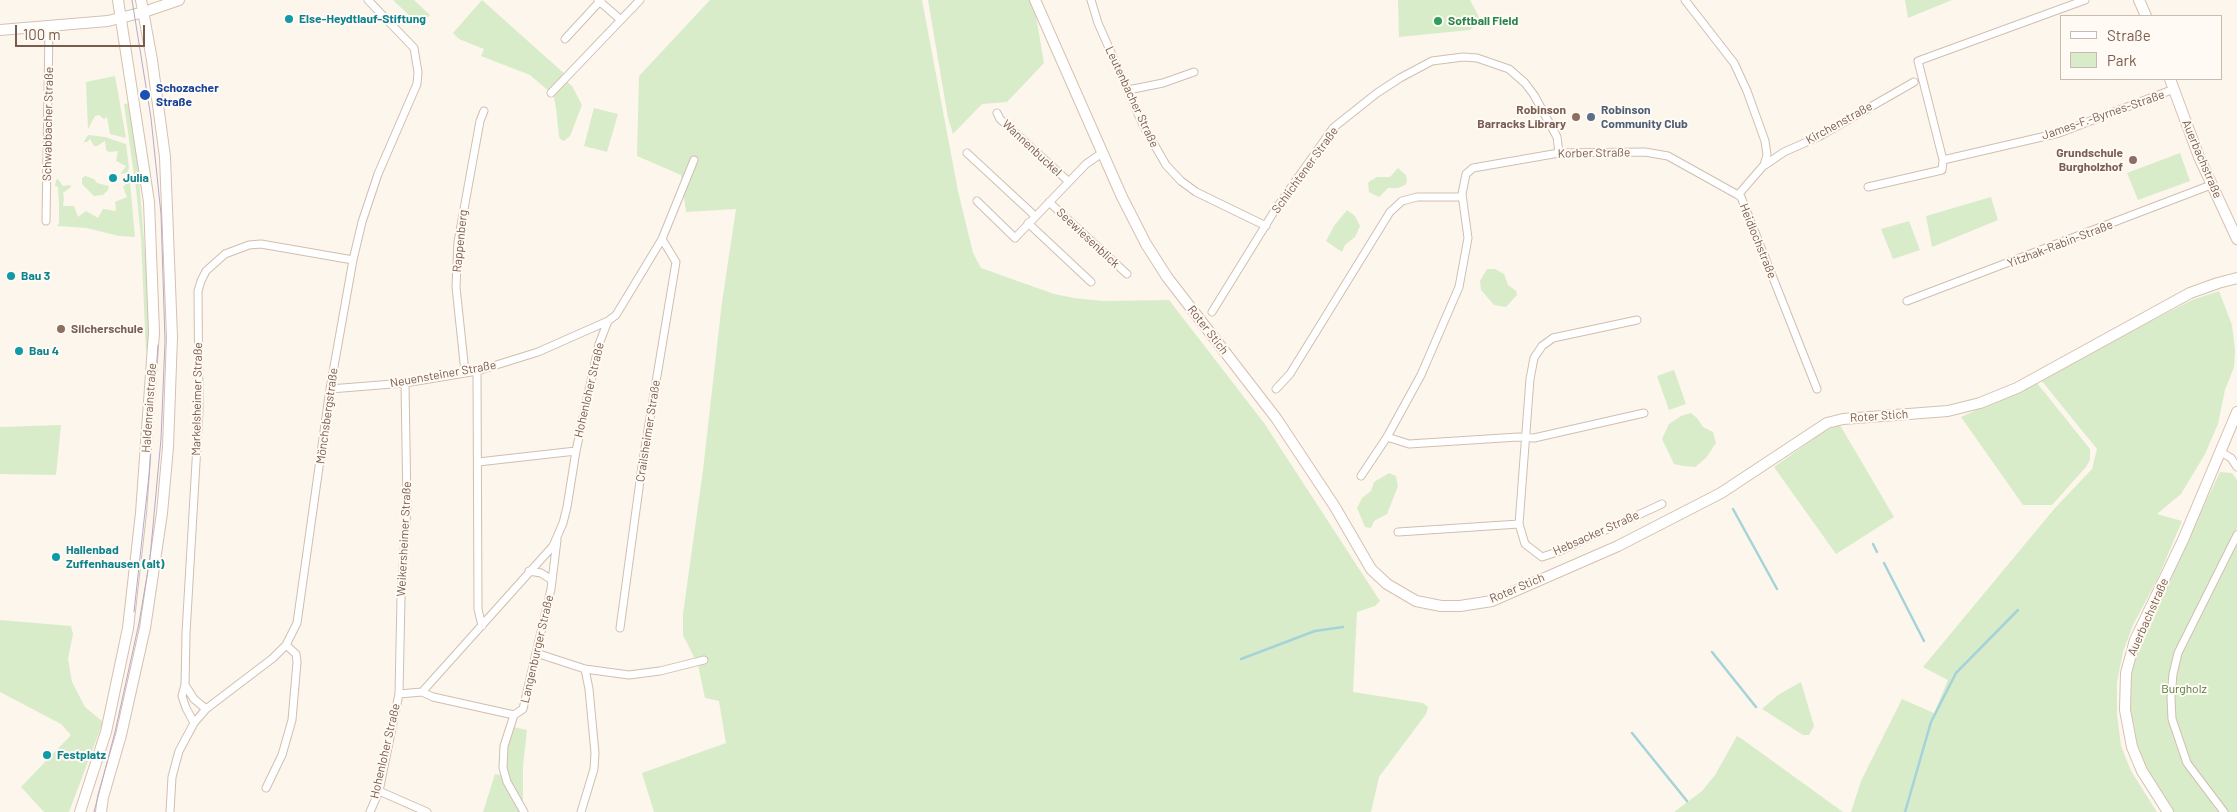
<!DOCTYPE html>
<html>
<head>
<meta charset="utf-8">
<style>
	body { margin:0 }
	#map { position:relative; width:2237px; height:812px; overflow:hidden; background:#fdf6ec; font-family:Barlow,sans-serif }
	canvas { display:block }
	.legend { position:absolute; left:2060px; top:15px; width:162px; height:65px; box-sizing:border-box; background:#fffaf3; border:1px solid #cabbb1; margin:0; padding:6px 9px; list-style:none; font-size:15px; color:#7a5c4d }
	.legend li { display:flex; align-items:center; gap:10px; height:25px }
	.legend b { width:25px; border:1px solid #cabbb1 }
	.scale { position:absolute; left:15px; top:25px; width:130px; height:22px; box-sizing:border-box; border:2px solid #7a5c4d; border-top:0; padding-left:6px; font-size:15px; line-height:18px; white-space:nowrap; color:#7a5c4d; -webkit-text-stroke:4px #fffaf3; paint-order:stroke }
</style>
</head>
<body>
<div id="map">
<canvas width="2237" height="812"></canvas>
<ul class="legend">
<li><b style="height:6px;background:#fff"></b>Straße</li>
<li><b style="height:14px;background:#d8ecc9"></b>Park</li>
</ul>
<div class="scale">100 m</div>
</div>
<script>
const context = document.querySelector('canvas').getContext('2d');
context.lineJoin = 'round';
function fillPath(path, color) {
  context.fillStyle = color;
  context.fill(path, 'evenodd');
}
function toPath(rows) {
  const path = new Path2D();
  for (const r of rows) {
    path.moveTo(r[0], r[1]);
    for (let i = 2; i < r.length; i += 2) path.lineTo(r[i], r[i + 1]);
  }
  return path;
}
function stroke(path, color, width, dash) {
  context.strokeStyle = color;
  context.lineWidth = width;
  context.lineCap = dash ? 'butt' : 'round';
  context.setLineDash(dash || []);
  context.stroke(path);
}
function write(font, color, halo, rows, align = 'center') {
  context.font = font + ' Barlow,sans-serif';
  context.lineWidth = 4;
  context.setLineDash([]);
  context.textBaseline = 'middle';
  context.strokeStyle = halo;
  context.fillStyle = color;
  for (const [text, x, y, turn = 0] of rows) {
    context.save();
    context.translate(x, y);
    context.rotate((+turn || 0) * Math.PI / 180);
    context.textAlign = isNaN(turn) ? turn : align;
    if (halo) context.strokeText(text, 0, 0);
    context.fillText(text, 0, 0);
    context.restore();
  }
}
fillPath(toPath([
	[393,0,414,0,430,15,422,23,417,23],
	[482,0,567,76,551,93,530,75,481,56,484,49,459,39,453,33],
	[710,0,922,0,958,191,973,253,981,268,1054,294,1074,298,1103,301,1169,300,1264,423,1380,601,1375,606,1357,612,1353,692,1423,703,1428,707,1426,714,1379,777,1371,812,654,812,642,773,726,743,719,701,705,698,698,665,683,635,683,614,703,470,722,302,736,209,686,212,681,175,637,156,639,76],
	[928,0,1030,0,1035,10,1044,63,1007,102,982,104,953,134,948,118],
	[1398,0,1470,0,1479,17,1476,24,1470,30,1399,37],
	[1905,0,1952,0,1908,18],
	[115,76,126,138,110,134,107,117,104,119,99,115,95,116,88,129,86,82],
	[566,81,572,86,582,105,570,136,564,141,560,139,559,136,556,108,553,94],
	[131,103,139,171,138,174,134,175,124,104],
	[594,108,618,114,607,152,584,146],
	[88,135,105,137,126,144,129,168,127,173,120,174,126,166,116,161,118,151,109,152,106,150,105,141,97,146,94,146,90,139,87,142,84,142,80,148],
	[2180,153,2190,181,2138,200,2127,173],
	[1398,168,1406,175,1407,181,1405,185,1398,188,1388,188,1379,197,1369,192,1368,183,1370,181,1377,177,1390,177],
	[85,176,94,179,97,183,109,186,108,190,103,195,94,196,82,184,82,178],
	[139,178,148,291,148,341,146,354,141,238,135,179],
	[58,179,63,186,70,185,71,187,63,193,64,199,63,206,74,206,78,217,86,211,98,218,103,209,116,211,115,202,127,197,123,187,128,182,130,183,135,237,119,236,87,228,57,226,59,223,59,205,58,187,55,186,56,180],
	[1991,197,1998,220,1932,247,1926,216],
	[1347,210,1355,216,1360,226,1355,237,1345,245,1342,252,1326,241,1334,226],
	[1909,221,1920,250,1893,259,1881,229],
	[1487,269,1495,269,1504,274,1508,285,1516,291,1517,295,1506,307,1494,305,1481,290,1480,281],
	[2219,291,2232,325,2235,351,2234,367,2225,390,2218,424,2205,454,2181,494,2157,514,2182,521,2158,578,2133,625,2123,652,2117,682,2117,714,2121,746,2131,771,2157,812,1851,812,1861,781,1902,699,1934,713,1948,680,1923,667,2055,508,2092,469,2097,449,2041,380,2149,322,2192,300],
	[1674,370,1686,404,1669,410,1657,376],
	[2037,383,2090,449,2090,460,2086,467,2052,505,2023,505,1961,417],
	[1691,413,1697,418,1703,427,1713,432,1716,443,1706,458,1695,467,1684,466,1674,464,1662,439,1669,424,1681,416],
	[61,425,56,475,0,474,0,427],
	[1840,425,1894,517,1836,554,1774,467,1826,430],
	[2220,472,2232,473,2237,480,2237,812,2173,812,2144,767,2135,744,2130,713,2130,684,2135,656,2148,624],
	[1389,473,1396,476,1398,486,1389,509,1387,514,1374,521,1371,528,1365,527,1357,508,1362,498,1371,491,1374,482],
	[0,620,71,626,73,634,68,659,72,682,85,707,103,722,69,812,44,812,21,787,71,735,61,724,0,692],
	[1801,682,1814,726,1809,735,1803,735,1762,709,1778,695],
	[513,727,527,730,523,766,523,802,511,784,505,762,505,749],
	[1737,736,1742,739,1843,812,1674,812,1702,791,1715,775],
	[495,774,500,775,510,794,517,803,520,812,483,812]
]), '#d8ecc9');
stroke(toPath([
	[1733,509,1777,589],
	[1873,544,1877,552],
	[1884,563,1924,641],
	[1712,652,1756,707],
	[1241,659,1315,631,1343,627],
	[1632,733,1687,801],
	[1905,812,1931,722,1956,673,2018,610]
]), '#a5d3da', 2.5);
const street = toPath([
	[598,0,621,20],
	[1091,0,1098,23,1143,125,1166,165,1181,181,1196,192,1266,226],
	[1685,0,1734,63,1747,91,1765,141,1767,155,1764,165,1738,195],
	[565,39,601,0],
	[1128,90,1163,83,1194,72],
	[551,93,640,0],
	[997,113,1000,119,1068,181],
	[967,153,1035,216],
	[1943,160,2059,133,2174,89],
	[1765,165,1784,152,1818,137,1914,82],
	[1868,187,1942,170,1943,160,1918,61,2085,0],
	[977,201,1015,238,1086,164,1102,153],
	[1049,202,1127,274],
	[46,221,49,27],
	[1028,223,1091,282],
	[1907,301,2211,185],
	[1212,312,1275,210,1333,128,1377,93,1400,78,1432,61,1463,57,1477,58,1509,69,1525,83,1534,95,1557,137,1559,153],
	[1637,320,1553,338,1542,346,1534,358,1530,379,1519,524,1525,544,1542,557,1560,551,1662,504],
	[477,371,478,609,482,626],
	[465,372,456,287,458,242,480,121,484,111],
	[330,389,405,383,477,371,538,352,608,321],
	[1276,389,1290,374,1390,212,1402,201,1417,197,1462,197],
	[1387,437,1409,444,1518,437,1534,438,1644,413],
	[2221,452,2231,458,2237,467],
	[478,462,576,451],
	[1361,476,1387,437,1421,375,1459,287,1468,238,1462,194,1466,174,1473,168,1559,153,1645,152,1668,156,1738,195,1741,197,1817,389],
	[1398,532,1519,524],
	[529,571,541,573,552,580],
	[620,628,642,466,676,262,662,239],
	[536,653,585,669,629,675,660,671,704,660],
	[185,685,194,699,206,709],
	[422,692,433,697,514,715],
	[399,694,422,692,553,546,563,523,567,507,576,451,599,344,608,321,616,315,662,239,694,160],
	[194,723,186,708,182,696,185,685,186,633,199,411,198,291,201,281,206,271,225,254,249,245,261,244,353,260],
	[266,788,282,755,292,720,297,662,296,654,286,645],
	[379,791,427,812],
	[170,812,172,777,179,751,194,723,206,709,273,658,286,645,297,623,330,389,353,260,362,222,378,174,417,84,418,72,414,48,368,0],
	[370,812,379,791,399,694,401,598,407,507,405,383],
	[524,812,507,782,503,768,504,746,514,715,523,709,551,589,557,540],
	[581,812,594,769,595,753,589,689,585,669],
	[2224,812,2187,763,2172,719,2171,698,2173,674,2178,653,2237,535]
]);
const secondary = toPath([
	[1035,0,1122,197,1146,244,1167,277,1276,418,1335,507,1371,569,1387,584,1416,601,1441,606,1460,606,1492,601,1618,546,1721,493,1827,423,1843,419,1948,411,1980,403,2017,388,2190,293,2218,283,2237,278],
	[2139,0,2146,16],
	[0,30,108,21,144,12,179,0],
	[2170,79,2199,157,2237,239],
	[80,812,106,732,128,628,141,513,154,332,149,202,118,0],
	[101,812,103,797,121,735,145,628,162,513,168,447,172,337,165,157,152,60,141,0],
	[2168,812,2142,771,2132,747,2125,710,2126,673,2135,640,2183,540,2237,412]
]);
stroke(street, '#d1beb0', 9);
stroke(secondary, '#d6c0b0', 12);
stroke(street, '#fff', 7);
stroke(secondary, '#fff', 10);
stroke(toPath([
	[134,612,149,475,158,345],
	[94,812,115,732,139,623,150,558,161,439,165,341,161,214,151,118,132,0]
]), '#b9a8c9', 1);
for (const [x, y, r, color] of [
	[289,19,5,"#0f9aa8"],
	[1438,21,5,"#2e9e5b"],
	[145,95,6,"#1a4fb4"],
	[1576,117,5,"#8d6e63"],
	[1591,117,5,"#5c6f8a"],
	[2133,160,5,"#8d6e63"],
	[113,178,5,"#0f9aa8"],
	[11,276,5,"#0f9aa8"],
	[61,329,5,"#8d6e63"],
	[19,351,5,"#0f9aa8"],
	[56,557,5,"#0f9aa8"],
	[47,755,5,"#0f9aa8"]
]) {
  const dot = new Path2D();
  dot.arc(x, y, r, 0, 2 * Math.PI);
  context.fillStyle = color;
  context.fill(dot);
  stroke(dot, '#fffaf3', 2);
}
write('bold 12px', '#0d838f', '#fffaf3', [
	["Else-Heydtlauf-Stiftung",299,19],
	["Julia",123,178],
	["Bau 3",21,276],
	["Bau 4",29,351],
	["Hallenbad",66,550],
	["Zuffenhausen (alt)",66,564],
	["Festplatz",57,755]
], 'left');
write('bold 12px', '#27864d', '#fffaf3', [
	["Softball Field",1448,21]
], 'left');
write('bold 12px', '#164399', '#fffaf3', [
	["Schozacher",156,88],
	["Straße",156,102]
], 'left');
write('12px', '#7a5c4d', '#fffaf3', [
	["Leutenbacher Straße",1132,97,65],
	["James-F.-Byrnes-Straße",2103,115,-19],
	["Kirchenstraße",1839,123,-29],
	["Schwabbacher Straße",48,124,-89],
	["Wannenbuckel",1032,148,43],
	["Korber Straße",1594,153,-1],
	["Auerbachstraße",2202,159,67],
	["Schlichtener Straße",1305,170,-54],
	["Seewiesenblick",1088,238,43],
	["Rappenberg",460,241,-84],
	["Heidlochstraße",1758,241,68],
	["Yitzhak-Rabin-Straße",2060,244,-21],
	["Roter Stich",1208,330,52],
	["Neuensteiner Straße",443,374,-10],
	["Hohenloher Straße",589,390,-77],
	["Markelsheimer Straße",197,399,-89],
	["Haldenrainstraße",149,408,-86],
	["Mönchsbergstraße",327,416,-82],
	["Roter Stich",1879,416,-4],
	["Crailsheimer Straße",648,431,-81],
	["Hebsacker Straße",1596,533,-24],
	["Weikersheimer Straße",404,539,-87],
	["Roter Stich",1517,588,-23],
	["Auerbachstraße",2148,617,-66],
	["Langenburger Straße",537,649,-77],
	["Hohenloher Straße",385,751,-77]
]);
write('bold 12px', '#785e54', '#fffaf3', [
	["Robinson",1566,110],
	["Barracks Library",1566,124],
	["Grundschule",2123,153],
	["Burgholzhof",2123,167],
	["Silcherschule",71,329,"left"]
], 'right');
write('bold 12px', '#4e5e75', '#fffaf3', [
	["Robinson",1601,110],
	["Community Club",1601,124]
], 'left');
write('12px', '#537a41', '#fffaf3', [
	["Burgholz",2184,689]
]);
</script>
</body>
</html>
